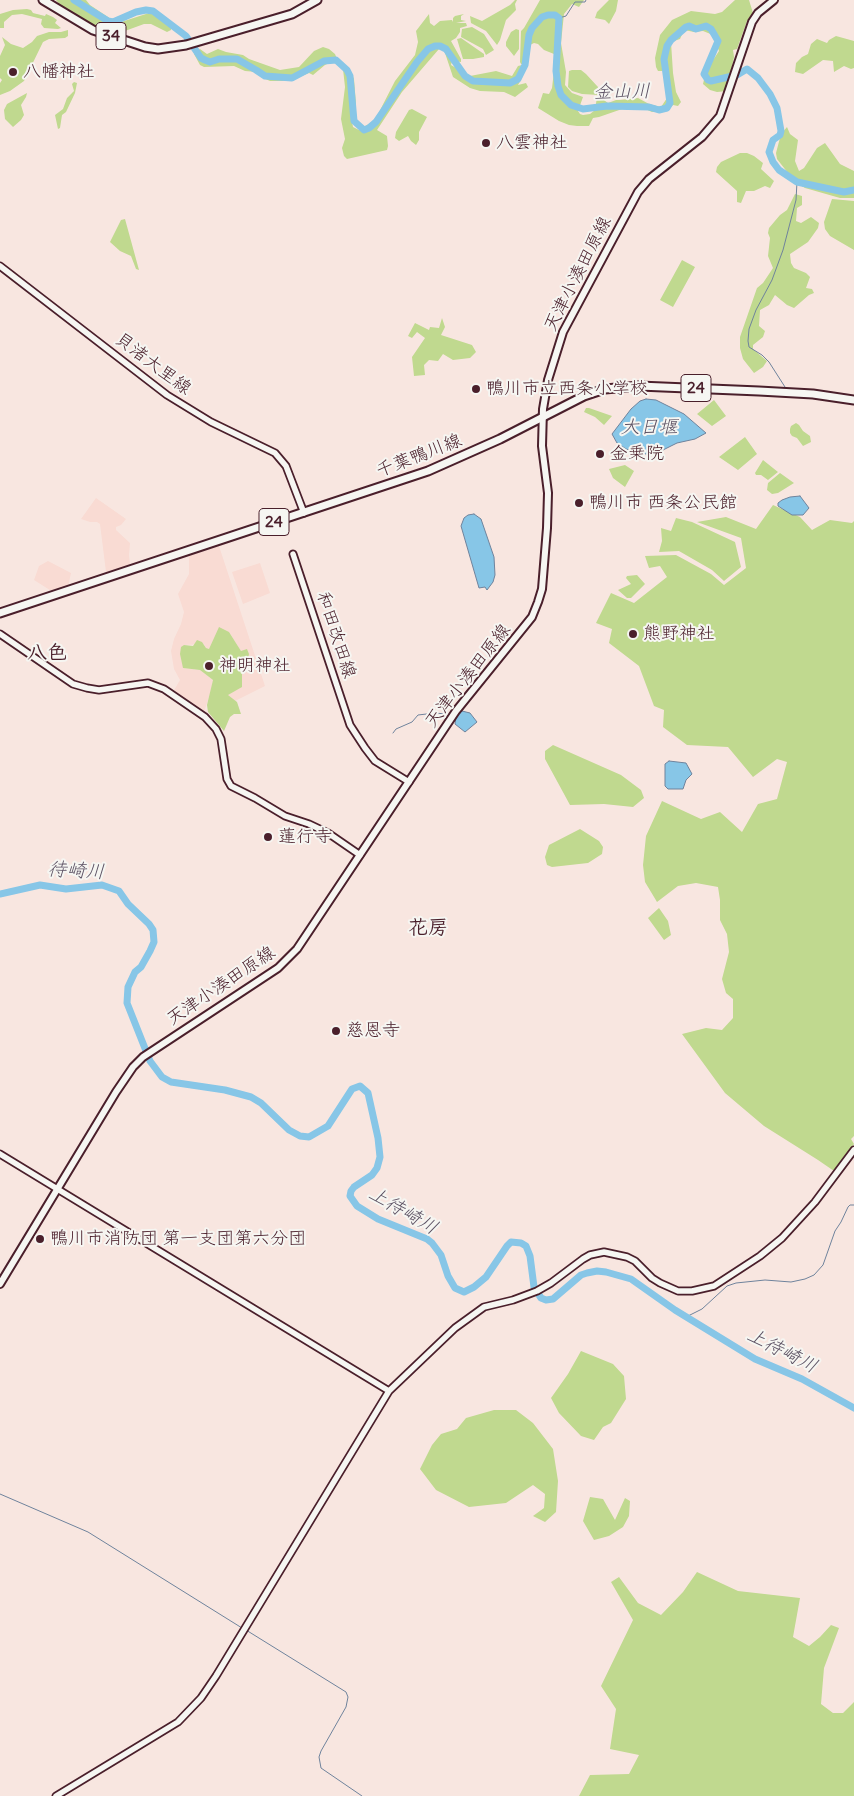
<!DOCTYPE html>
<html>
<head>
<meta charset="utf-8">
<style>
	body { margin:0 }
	canvas { display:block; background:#f8e6e0 }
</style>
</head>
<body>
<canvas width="854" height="1796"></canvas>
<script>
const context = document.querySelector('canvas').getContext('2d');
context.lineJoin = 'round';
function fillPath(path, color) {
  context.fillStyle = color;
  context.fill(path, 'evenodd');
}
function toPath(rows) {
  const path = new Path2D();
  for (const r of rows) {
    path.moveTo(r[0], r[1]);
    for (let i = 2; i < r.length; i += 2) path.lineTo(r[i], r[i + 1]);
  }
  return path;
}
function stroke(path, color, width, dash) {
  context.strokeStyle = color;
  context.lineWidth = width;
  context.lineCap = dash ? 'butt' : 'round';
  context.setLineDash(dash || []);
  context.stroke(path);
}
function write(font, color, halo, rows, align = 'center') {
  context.font = font + ' Delius,"Klee One",sans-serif';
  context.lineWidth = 4;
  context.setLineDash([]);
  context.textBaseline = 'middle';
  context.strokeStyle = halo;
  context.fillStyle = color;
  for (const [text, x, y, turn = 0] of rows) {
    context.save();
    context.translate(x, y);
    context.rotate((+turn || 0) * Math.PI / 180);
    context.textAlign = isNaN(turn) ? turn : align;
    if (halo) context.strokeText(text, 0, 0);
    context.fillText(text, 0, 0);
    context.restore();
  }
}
fillPath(toPath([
	[96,498,126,519,121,525,116,527,116,530,130,543,129,555,130,565,106,572,100,524,97,522,90,522,81,519],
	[219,546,265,686,235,701,227,695,242,680,242,672,244,670,244,661,241,651,229,632,209,649,206,648,204,644,184,645,183,668,200,670,213,680,211,691,204,712,173,692,180,680,174,669,171,651,174,639,181,624,184,612,178,594,189,574,189,556],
	[48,561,71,573,68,587,53,592,34,580,39,566],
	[260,563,270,593,243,604,232,572]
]), '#f9dbd3');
fillPath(toPath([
	[56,0,86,0,90,5,111,19,112,25,149,13,155,15,171,28,171,30,167,32,151,24,144,24,114,35,103,32,64,10],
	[515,0,517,0,515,4,516,10,506,20,500,40,497,45,486,31,471,23,470,16,482,21,510,5],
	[540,0,584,0,579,7,572,4,564,14,561,43,566,72,565,85,572,93,583,97,578,111,580,114,583,115,590,114,595,110,597,97,601,98,608,103,616,100,620,100,638,98,649,104,661,107,667,98,667,92,663,71,658,71,656,67,655,58,660,35,672,20,691,11,715,14,722,12,735,0,749,0,753,13,747,21,737,49,733,50,734,57,727,91,717,92,710,90,703,84,706,71,719,51,713,35,703,31,694,32,684,30,680,39,671,42,673,73,676,92,681,102,678,106,673,105,667,111,663,112,652,112,645,109,625,108,599,117,593,118,589,126,577,126,569,125,559,121,538,108,543,93,549,94,552,88,554,71,554,54,544,50,538,44,534,43,530,45,528,57,523,64,521,64,520,62,521,31,524,28],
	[609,0,618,0,616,11,609,24,605,20,595,18,597,12],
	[27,9,31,10,33,13,45,16,46,14,53,17,57,20,55,23,61,28,58,29,44,28,41,24,42,19,22,14,12,15,4,22,4,28,0,28,0,14,13,10],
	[429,14,430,23,434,26,440,21,452,20,453,22,453,18,455,16,464,14,461,16,461,20,466,21,456,23,466,23,467,26,460,28,460,32,456,38,451,41,461,59,461,62,452,61,451,65,470,76,496,71,512,76,518,66,522,65,524,69,522,78,518,85,526,83,528,87,515,97,504,92,480,91,470,88,453,77,444,50,439,49,402,92,377,130,387,136,388,146,387,150,347,159,344,156,342,148,345,139,341,119,345,87,343,69,350,71,354,79,356,104,351,116,353,127,359,130,375,120,395,81,415,55,418,42,416,31],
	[472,27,484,34,494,50,486,55,483,49,461,37,462,29],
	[516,29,519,30,519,49,514,56,506,46,506,42,511,32],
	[68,30,68,36,65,38,49,39,43,42,24,81,10,91,0,95,0,83,2,80,0,78,0,56,5,45,2,37,11,44,23,48,32,42,37,36,49,32,61,32],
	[836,36,854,41,854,68,851,69,844,66,834,72,833,61,823,60,803,74,795,72,796,63,802,57,808,54,811,44,817,39,827,43,829,40],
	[461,38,484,54,484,57,473,59,463,59,457,39],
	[323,47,329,49,335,54,337,59,325,65,313,75,309,73,292,80,282,81,270,81,261,77,260,69,257,72,245,71,234,66,204,67,200,65,194,54,195,52,200,49,207,54,218,49,226,52,243,55,249,59,280,70,299,67,314,51],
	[572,70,581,70,586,74,598,87,599,95,582,94,572,91,568,87,569,71],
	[74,82,77,83,75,93,66,112,62,115,60,128,58,129,55,115,63,109,67,98,74,91,72,84],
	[27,93,26,97,21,105,24,115,21,120,13,127,5,119,4,110,7,104],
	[412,109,427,117,419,132,419,140,416,145,411,141,408,136,399,141,395,138,396,132,409,110],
	[787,127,790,134,798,140,795,161,799,171,804,168,817,148,825,143,840,164,854,171,854,198,840,198,805,188,795,182,777,159,776,153,781,134],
	[740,153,747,153,754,156,763,163,761,169,774,181,770,188,765,186,754,191,746,191,741,203,737,202,737,191,716,172,717,167,721,162],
	[795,194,802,196,802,205,797,208,796,221,801,223,811,217,819,223,818,228,808,242,790,254,791,263,794,268,806,273,810,277,806,288,812,289,814,293,809,295,794,308,787,305,775,295,769,305,760,310,759,326,765,331,763,337,753,345,753,349,767,361,763,367,754,373,743,359,740,348,740,337,757,288,763,283,773,268,768,256,770,238,768,233,769,228,780,215,787,210],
	[832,199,854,201,854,250,830,236,825,229,824,222],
	[125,219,139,270,136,269,131,256,120,251,110,242,121,220],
	[682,260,695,267,673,307,660,300],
	[442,318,445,327,441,335,472,345,476,352,470,358,453,360,443,354,438,361,429,360,424,365,425,375,414,376,412,357,425,338,417,332,412,338,408,336,415,323,429,330,430,327,439,328],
	[714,400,726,416,712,426,697,414],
	[586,408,589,408,612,416,604,425,595,417,584,412],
	[796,423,799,425,803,431,810,436,811,442,803,446,797,438,792,436,790,433,790,429,791,426],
	[745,437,757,454,738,470,719,457],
	[763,460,778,472,768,480,761,475,756,475,755,473],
	[625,465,634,471,625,487,613,478,609,469],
	[780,473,794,483,778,493,772,494,767,490,768,483],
	[773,505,800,517,812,530,830,520,852,523,854,521,854,1136,851,1139,854,1144,834,1171,818,1160,764,1126,725,1093,682,1034,706,1028,722,1030,733,1018,733,999,726,993,722,979,729,952,727,934,720,920,720,900,718,887,696,883,678,886,657,902,645,882,643,865,646,836,662,801,701,819,720,812,742,832,758,804,777,799,787,762,777,759,753,777,728,747,687,745,663,727,664,710,654,706,639,666,609,643,612,629,596,623,611,593,634,603,667,577,660,566,649,568,645,556,676,555,711,574,724,585,746,568,741,538,697,522,726,517,756,529],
	[676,518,692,522,735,542,741,567,724,581,712,570,679,551,659,552,662,541,661,528,671,531],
	[637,575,645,584,631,598,627,598,618,590,631,584,626,578,627,576],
	[219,627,229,632,241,651,247,649,249,654,248,659,243,663,245,668,242,672,242,687,228,695,237,702,241,714,234,714,230,717,224,731,208,712,207,705,213,680,200,670,183,668,180,654,181,647,184,645,193,646,197,640,202,642,206,648,209,649],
	[553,745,621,775,641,790,644,798,633,807,604,804,570,805,545,759,545,751],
	[580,829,599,841,603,847,602,854,588,863,552,867,547,865,545,857,549,845],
	[659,908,668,921,671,935,664,940,648,918],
	[581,1351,613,1364,624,1376,626,1399,611,1423,603,1427,594,1440,581,1436,559,1413,551,1398,568,1374],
	[494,1410,516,1410,533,1423,553,1449,558,1481,556,1512,545,1522,533,1516,544,1508,545,1494,533,1485,506,1503,469,1507,436,1490,420,1469,432,1445,441,1434,457,1429,466,1418],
	[590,1497,603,1499,615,1520,625,1498,630,1501,629,1516,623,1527,609,1536,594,1540,583,1521],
	[697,1572,738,1591,800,1598,793,1637,809,1646,820,1637,831,1625,839,1628,824,1668,821,1704,833,1713,843,1713,854,1702,854,1796,579,1796,590,1775,629,1774,639,1755,610,1749,616,1709,601,1686,633,1620,611,1582,619,1577,638,1603,661,1615,683,1592]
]), '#c0d98f');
const water = toPath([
	[646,399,656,400,684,414,706,433,695,439,677,443,655,454,642,454,626,449,617,443,612,434,631,409,640,401,646,399],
	[800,496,809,508,803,515,792,515,778,506,778,503,782,500,790,497,800,496],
	[474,514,481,519,494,557,495,575,493,582,487,590,485,587,479,588,461,526,464,518,468,515,474,514],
	[462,711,470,713,477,722,465,732,455,724,456,717,462,711],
	[669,761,686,763,692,774,686,780,683,789,668,789,665,786,665,764,669,761]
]);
fillPath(water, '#87c6e7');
stroke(water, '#6f839c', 1);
stroke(toPath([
	[559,18,566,16,575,2,585,2,586,0],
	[785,387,769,362,762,355,749,347,748,341,749,329,756,310,772,280,783,250,796,200,797,182],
	[393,733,396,729,412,722,418,715,435,713,446,714],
	[686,1317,702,1309,727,1286,736,1283,765,1280,791,1282,805,1279,814,1275,823,1265,835,1231,841,1222,848,1207,850,1205,854,1205],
	[0,1494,88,1532,242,1628],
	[246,1630,346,1692,348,1697,346,1707,321,1751,319,1757,321,1768,362,1796]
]), '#6f839c', 1);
stroke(toPath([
	[74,0,108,21,113,22,136,12,146,10,153,11,186,36,201,58,205,60,210,62,219,59,237,59,256,70,265,76,292,78,324,61,336,60,347,70,350,76,354,121,364,130,369,128,376,122,417,62,428,49,435,46,440,46,446,49,465,76,473,81,510,83,518,79,525,65,529,35,532,28,542,17,548,15,555,15,559,18,556,71,558,86,561,95,571,105,583,109,607,106,649,107,659,110,667,108,670,103,664,59,667,46,671,40,686,27,689,26,696,29,706,26,711,29,718,41,704,74,708,80,711,81,737,75,747,69,758,78,770,94,777,108,781,131,780,135,773,140,769,152,773,162,779,170,797,182,844,192,854,190],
	[0,894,40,885,66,889,102,885,119,891,128,904,149,924,153,930,154,942,150,951,141,967,135,972,128,987,127,1003,150,1061,162,1077,171,1082,225,1090,251,1097,261,1103,289,1130,300,1136,309,1137,328,1126,352,1089,360,1086,368,1093,378,1138,380,1157,377,1168,372,1175,354,1187,351,1191,350,1196,357,1206,378,1219,427,1239,432,1243,441,1255,448,1276,455,1288,464,1292,474,1287,486,1277,507,1246,511,1242,521,1243,526,1246,530,1256,534,1287,541,1298,546,1300,553,1299,581,1275,587,1273,597,1271,606,1272,631,1279,675,1310,755,1359,802,1379,854,1408]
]), '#87c6e7', 7);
const tertiary = toPath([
	[0,266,167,395,211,422,275,453,286,466,304,513],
	[293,554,350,725,365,748,375,761,409,782],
	[0,634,73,684,87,688,99,690,148,683,164,689,205,717,216,729,221,739,227,779,231,786,255,798,285,816,309,824,328,833,360,855],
	[0,1154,389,1391],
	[56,1796,178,1722,201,1698,216,1676,389,1391,455,1328,484,1307,513,1300,537,1291,551,1283,583,1259,590,1255,604,1252,627,1257,635,1261,652,1278,660,1283,678,1291,692,1291,714,1286,760,1256,782,1238,815,1202,854,1150]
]);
const secondary = toPath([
	[0,1284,116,1092,133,1067,143,1057,278,968,297,949,456,711,532,617,538,602,542,589,547,528,548,493,542,446,543,409,548,380,563,332,638,192,649,179,702,137,720,116,752,22,758,13,774,0]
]);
const primary = toPath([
	[43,0,93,30,145,47,158,49,186,45,292,14,317,0],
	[0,613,428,471,500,439,584,396,605,389,639,386,759,391,813,394,854,400]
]);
stroke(tertiary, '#4a1f2b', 9);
stroke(secondary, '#4a1f2b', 10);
stroke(primary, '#4a1f2b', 11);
stroke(tertiary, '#f6f6f2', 5.5);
stroke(secondary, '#f6f6f2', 6);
stroke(primary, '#f6f6f2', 7);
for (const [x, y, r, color] of [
	[13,72,5,"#4a1f2b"],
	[486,143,5,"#4a1f2b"],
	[476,389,5,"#4a1f2b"],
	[600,454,5,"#4a1f2b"],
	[579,503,5,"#4a1f2b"],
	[633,634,5,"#4a1f2b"],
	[209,666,5,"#4a1f2b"],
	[268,837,5,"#4a1f2b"],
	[336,1031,5,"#4a1f2b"],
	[40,1239,5,"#4a1f2b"]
]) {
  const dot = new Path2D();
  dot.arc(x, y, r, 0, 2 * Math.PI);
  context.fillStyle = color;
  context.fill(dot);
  stroke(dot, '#f6f6f2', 2);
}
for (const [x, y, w] of [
	[111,36,30],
	[696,388,30],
	[274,522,30]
]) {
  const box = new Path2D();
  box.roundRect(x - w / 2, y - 13.5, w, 27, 4);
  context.fillStyle = '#f6f6f2';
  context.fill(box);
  stroke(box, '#4a1f2b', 1);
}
write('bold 16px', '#4a1f2b', null, [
	["34",111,36],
	["24",696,388],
	["24",274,522]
]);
write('18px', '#4a1f2b', '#f6f6f2', [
	["八幡神社",23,72],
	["八雲神社",496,143],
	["鴨川市立西条小学校",486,389],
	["金乗院",610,454],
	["鴨川市 西条公民館",589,503],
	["熊野神社",643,634],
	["神明神社",219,666],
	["蓮行寺",278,837],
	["慈恩寺",346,1031],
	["鴨川市消防団 第一支団第六分団",50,1239]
], 'left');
write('18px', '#4a1f2b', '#f6f6f2', [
	["天津小湊田原線",578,274,-63],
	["貝渚大里線",153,364,37],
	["千葉鴨川線",419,456,-21],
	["和田改田線",336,635,72],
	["天津小湊田原線",468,676,-52],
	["天津小湊田原線",221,986,-34]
]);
write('italic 19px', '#5c5163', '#f6f6f2', [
	["金山川",622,92,-1],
	["大日堰",649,428],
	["待崎川",76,871,3],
	["上待崎川",403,1211,30],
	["上待崎川",782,1351,27]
]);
write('bold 20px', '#4a1f2b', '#f6f6f2', [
	["八色",47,653],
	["花房",428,928]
]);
</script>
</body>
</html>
